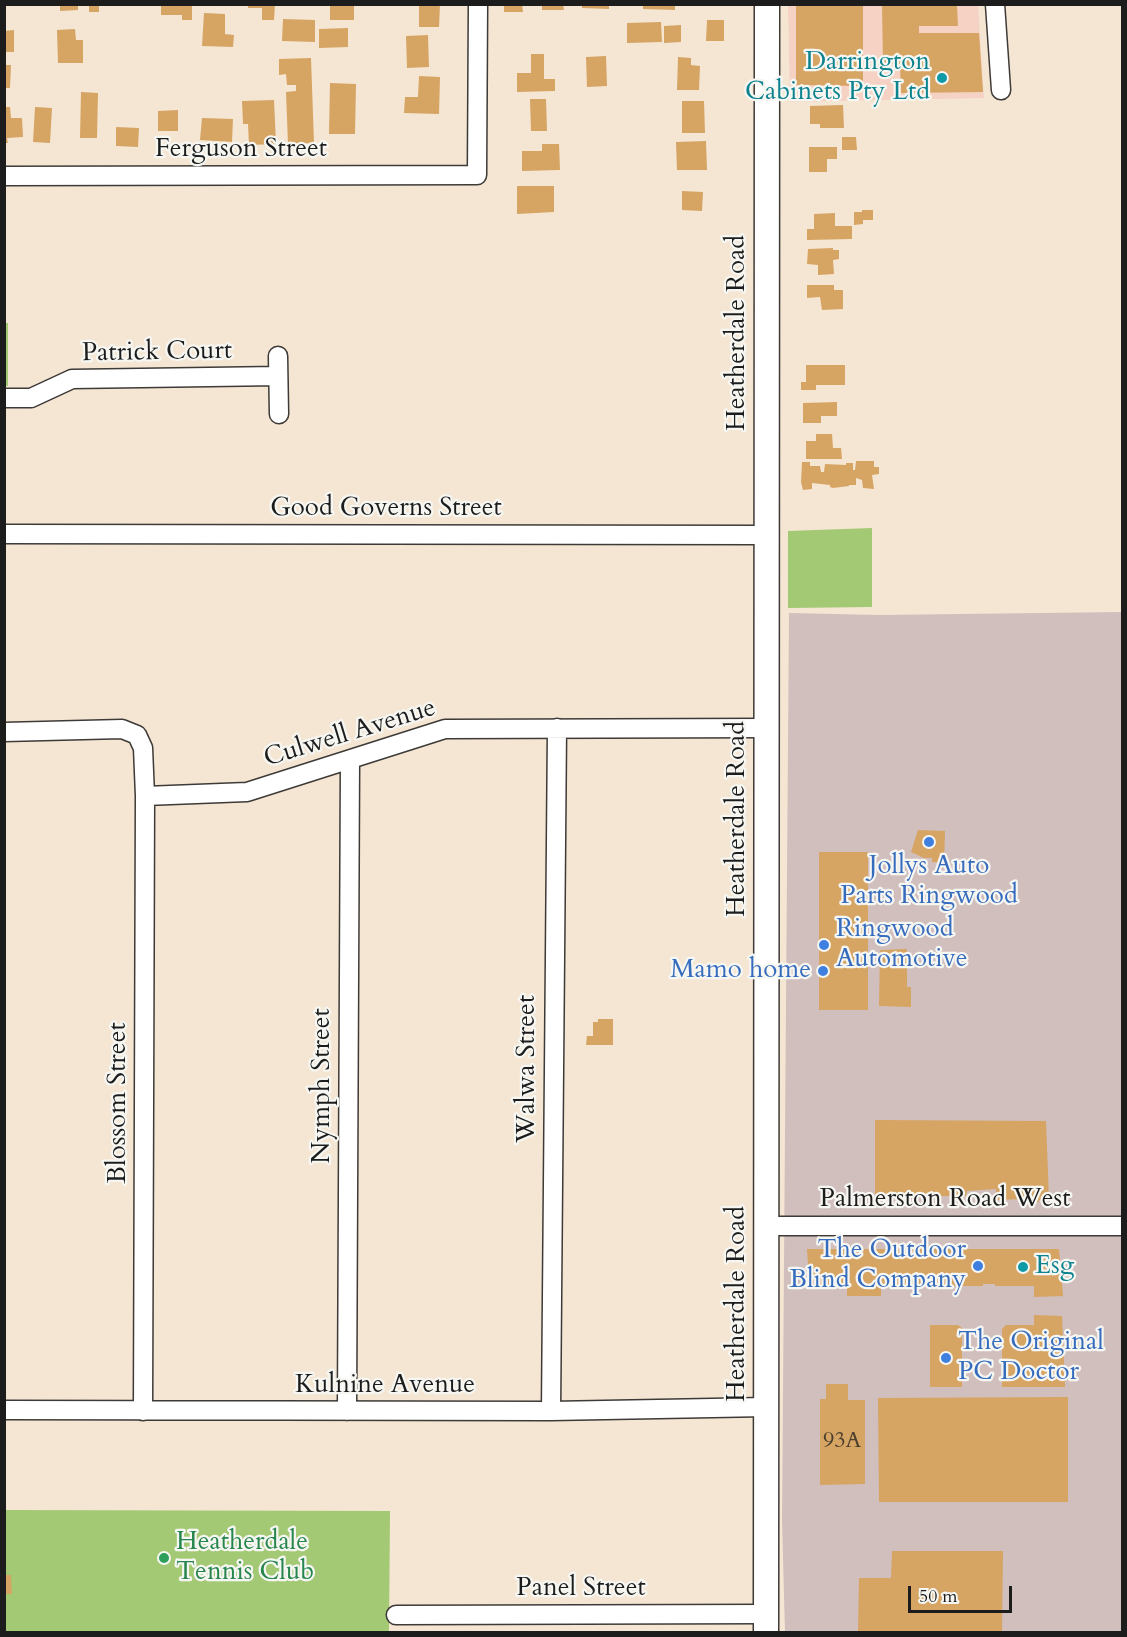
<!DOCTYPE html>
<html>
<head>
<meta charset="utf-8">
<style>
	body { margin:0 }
	#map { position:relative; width:1127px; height:1637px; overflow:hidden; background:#f5e6d3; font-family:Cardo,serif }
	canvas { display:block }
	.frame { position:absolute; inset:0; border:6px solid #1c1c1c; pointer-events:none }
	.scale { position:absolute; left:908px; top:1586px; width:104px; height:27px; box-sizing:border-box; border:3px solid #1c1c1c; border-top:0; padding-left:8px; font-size:18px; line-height:21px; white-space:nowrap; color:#1c1c1c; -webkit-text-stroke:4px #f6f6f2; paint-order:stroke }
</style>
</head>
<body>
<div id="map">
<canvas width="1127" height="1637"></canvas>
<div class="frame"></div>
<div class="scale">50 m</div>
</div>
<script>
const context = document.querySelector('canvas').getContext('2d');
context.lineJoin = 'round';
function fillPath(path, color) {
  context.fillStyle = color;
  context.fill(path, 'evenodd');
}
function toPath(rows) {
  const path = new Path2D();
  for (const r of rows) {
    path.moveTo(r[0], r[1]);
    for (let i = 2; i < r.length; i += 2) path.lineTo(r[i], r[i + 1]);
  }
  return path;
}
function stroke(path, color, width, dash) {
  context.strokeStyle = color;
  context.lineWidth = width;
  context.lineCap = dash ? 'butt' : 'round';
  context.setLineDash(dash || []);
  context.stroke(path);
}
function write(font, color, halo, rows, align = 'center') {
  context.font = font + ' Cardo,serif';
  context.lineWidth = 4.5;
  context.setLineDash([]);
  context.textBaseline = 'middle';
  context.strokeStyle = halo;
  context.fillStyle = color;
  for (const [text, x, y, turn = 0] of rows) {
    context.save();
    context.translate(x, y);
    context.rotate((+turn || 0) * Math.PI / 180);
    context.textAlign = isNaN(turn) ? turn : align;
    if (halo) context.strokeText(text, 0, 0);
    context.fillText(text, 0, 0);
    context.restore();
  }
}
fillPath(toPath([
	[788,5,978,5,984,98,790,102]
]), '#f5d2c3');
fillPath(toPath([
	[1122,612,1122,1632,785,1632,782,1521,789,613,879,615]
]), '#d1bfbd');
fillPath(toPath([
	[5,323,8,323,8,386,5,386],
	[872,528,872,607,788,608,788,531],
	[5,1510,390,1511,389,1632,5,1632]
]), '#a3c974');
fillPath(toPath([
	[60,4,78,4,78,10,60,11],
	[89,4,99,4,99,12,89,12],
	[161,4,192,4,192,20,182,20,182,15,161,15],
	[248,4,275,4,274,20,262,20,262,8,248,8],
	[419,4,440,4,439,27,419,27],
	[504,4,522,4,523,12,504,12],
	[542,4,563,4,564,10,542,10],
	[582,4,609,4,609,9,582,8],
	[643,4,675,4,675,10,643,9],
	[796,4,863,4,863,86,796,85],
	[330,5,354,5,354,20,330,20],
	[882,5,957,5,958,26,919,26,919,33,979,33,983,92,901,93,900,64,883,64],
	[204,13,225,14,225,34,234,35,233,47,202,46],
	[283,19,315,20,315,42,282,41],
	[707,20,724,20,724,41,706,41],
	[661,22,662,42,627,43,627,23],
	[681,25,681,42,664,43,664,26],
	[348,28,348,47,319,48,319,29],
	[75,29,76,40,83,40,83,63,58,63,57,30],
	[14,30,14,52,4,52,4,31],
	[428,35,429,67,407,68,406,36],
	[531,54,544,54,544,79,555,79,555,91,517,92,517,73,531,73],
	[606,56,607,86,587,87,586,57],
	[678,57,691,58,691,65,700,66,699,90,677,90],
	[311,58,314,143,288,144,286,92,296,91,296,85,287,85,286,74,279,75,279,59],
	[4,65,11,65,10,88,4,88],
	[419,76,440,77,439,114,404,113,405,97,418,97],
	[330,83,356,84,355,134,329,134],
	[81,92,98,93,97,138,80,138],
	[530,99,546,99,547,131,531,131],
	[274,100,276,144,249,145,248,124,243,124,242,101],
	[682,101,704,101,705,133,682,133],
	[843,105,844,128,820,128,820,124,810,124,810,106],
	[4,107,10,107,11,118,22,118,23,137,7,138,8,143,4,143],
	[35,107,52,108,50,143,33,142],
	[178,110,178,131,158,131,158,111],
	[202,118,233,119,232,142,200,140],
	[116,127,139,128,138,147,116,146],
	[842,137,856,137,857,150,842,150],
	[706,141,707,170,677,170,676,142],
	[542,144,559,144,560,170,522,171,522,151,542,151],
	[809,147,837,147,837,159,827,159,827,172,809,172],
	[517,186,554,186,554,212,517,214],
	[682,191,703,192,702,211,682,210],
	[862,210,873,210,873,220,863,220,863,224,854,225,854,212,862,212],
	[835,213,835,226,852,226,852,239,807,240,807,229,814,229,814,214],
	[833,248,833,250,839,250,839,259,833,260,834,274,818,275,818,265,807,264,808,249],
	[807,285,834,285,834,290,843,290,843,309,822,310,820,297,807,298],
	[806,365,845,365,845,385,816,385,816,390,801,390,801,382,806,382],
	[837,402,837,416,821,416,821,423,803,423,803,403],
	[816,434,832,434,833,448,841,448,842,459,806,459,806,441,816,441],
	[856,461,874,461,874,467,879,467,879,474,872,475,874,489,863,488,862,480,856,478,856,485,849,485,849,486,833,488,830,487,830,485,812,483,812,489,803,490,801,482,802,462,810,462,810,466,820,466,821,472,824,472,825,464,846,465,846,463,853,463,853,470,855,470],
	[918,830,945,831,944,863,932,862,932,858,924,858,911,852],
	[819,852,868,852,868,1010,819,1010],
	[907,949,907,987,911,987,911,1007,879,1006,880,950],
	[598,1019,613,1019,613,1045,586,1045,587,1036,593,1036,593,1022,598,1022],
	[875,1120,1046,1121,1049,1199,1039,1200,1039,1202,1028,1202,1028,1199,996,1200,996,1189,967,1191,966,1196,875,1196],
	[807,1249,1059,1249,1063,1296,1034,1297,1034,1286,995,1286,995,1284,983,1284,983,1286,881,1286,881,1296,847,1296,847,1284,814,1285,809,1281],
	[1034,1315,1062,1316,1065,1387,1002,1387,1002,1329,1006,1325,1034,1325],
	[930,1325,958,1325,962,1328,962,1387,930,1387],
	[826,1384,848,1384,848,1400,865,1400,865,1484,820,1485,820,1399,826,1399],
	[1068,1397,1068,1502,879,1502,878,1398],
	[892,1551,1003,1551,1002,1632,858,1632,859,1578,891,1578],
	[4,1575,11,1575,12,1594,4,1594]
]), '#d6a463');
const minor = toPath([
	[995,4,1001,90],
	[4,176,477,175,478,4],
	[278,356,279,414],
	[4,398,31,398,72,379,278,376],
	[4,534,767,535],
	[4,732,122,729,137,735,143,748,145,796,247,792,445,729,767,728],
	[767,1226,1122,1226],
	[4,1410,551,1411,766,1407],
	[143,1411,145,796],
	[347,1411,350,760],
	[551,1411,557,728],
	[396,1615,766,1614]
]);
const major = toPath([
	[766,1632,767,4]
]);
stroke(minor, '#3d3a37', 21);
stroke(major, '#3d3a37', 27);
stroke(minor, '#fff', 18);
stroke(major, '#fff', 24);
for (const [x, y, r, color] of [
	[942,78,6,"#0f9aa8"],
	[929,842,6,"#3f7fe0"],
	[824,945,6,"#3f7fe0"],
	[823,971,6,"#3f7fe0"],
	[978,1266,6,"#3f7fe0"],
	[1023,1267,6,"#0f9aa8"],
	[946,1358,6,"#3f7fe0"],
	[164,1558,6,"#2e9e5b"]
]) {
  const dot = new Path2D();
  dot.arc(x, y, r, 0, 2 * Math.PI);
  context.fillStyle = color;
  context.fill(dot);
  stroke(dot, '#f6f6f2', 2);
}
write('22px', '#4a3e2e', null, [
	["93A",842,1442]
]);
write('26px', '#0d838f', '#f6f6f2', [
	["Darrington",930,63],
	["Cabinets Pty Ltd",930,93],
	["Esg",1035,1267,"left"]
], 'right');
write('26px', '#1c1c1c', '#f6f6f2', [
	["Ferguson Street",241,150],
	["Heatherdale Road",738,333,-90],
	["Patrick Court",157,353,-1],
	["Good Governs Street",386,509],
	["Culwell Avenue",350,734,-17],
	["Heatherdale Road",738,819,-90],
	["Walwa Street",528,1069,-90],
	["Nymph Street",323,1086,-90],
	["Blossom Street",119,1103,-90],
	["Palmerston Road West",945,1200],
	["Heatherdale Road",738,1304,-90],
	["Kulnine Avenue",385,1386],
	["Panel Street",581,1589]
]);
write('26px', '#366cbe', '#f6f6f2', [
	["Jollys Auto",929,867,"center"],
	["Parts Ringwood",929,897,"center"],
	["Ringwood",836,930],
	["Automotive",836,960],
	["Mamo home",811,971,"right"],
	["The Outdoor",966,1251,"right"],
	["Blind Company",966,1281,"right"],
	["The Original",958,1343],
	["PC Doctor",958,1373]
], 'left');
write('26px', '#27864d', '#f6f6f2', [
	["Heatherdale",176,1543],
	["Tennis Club",176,1573]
], 'left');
</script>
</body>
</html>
